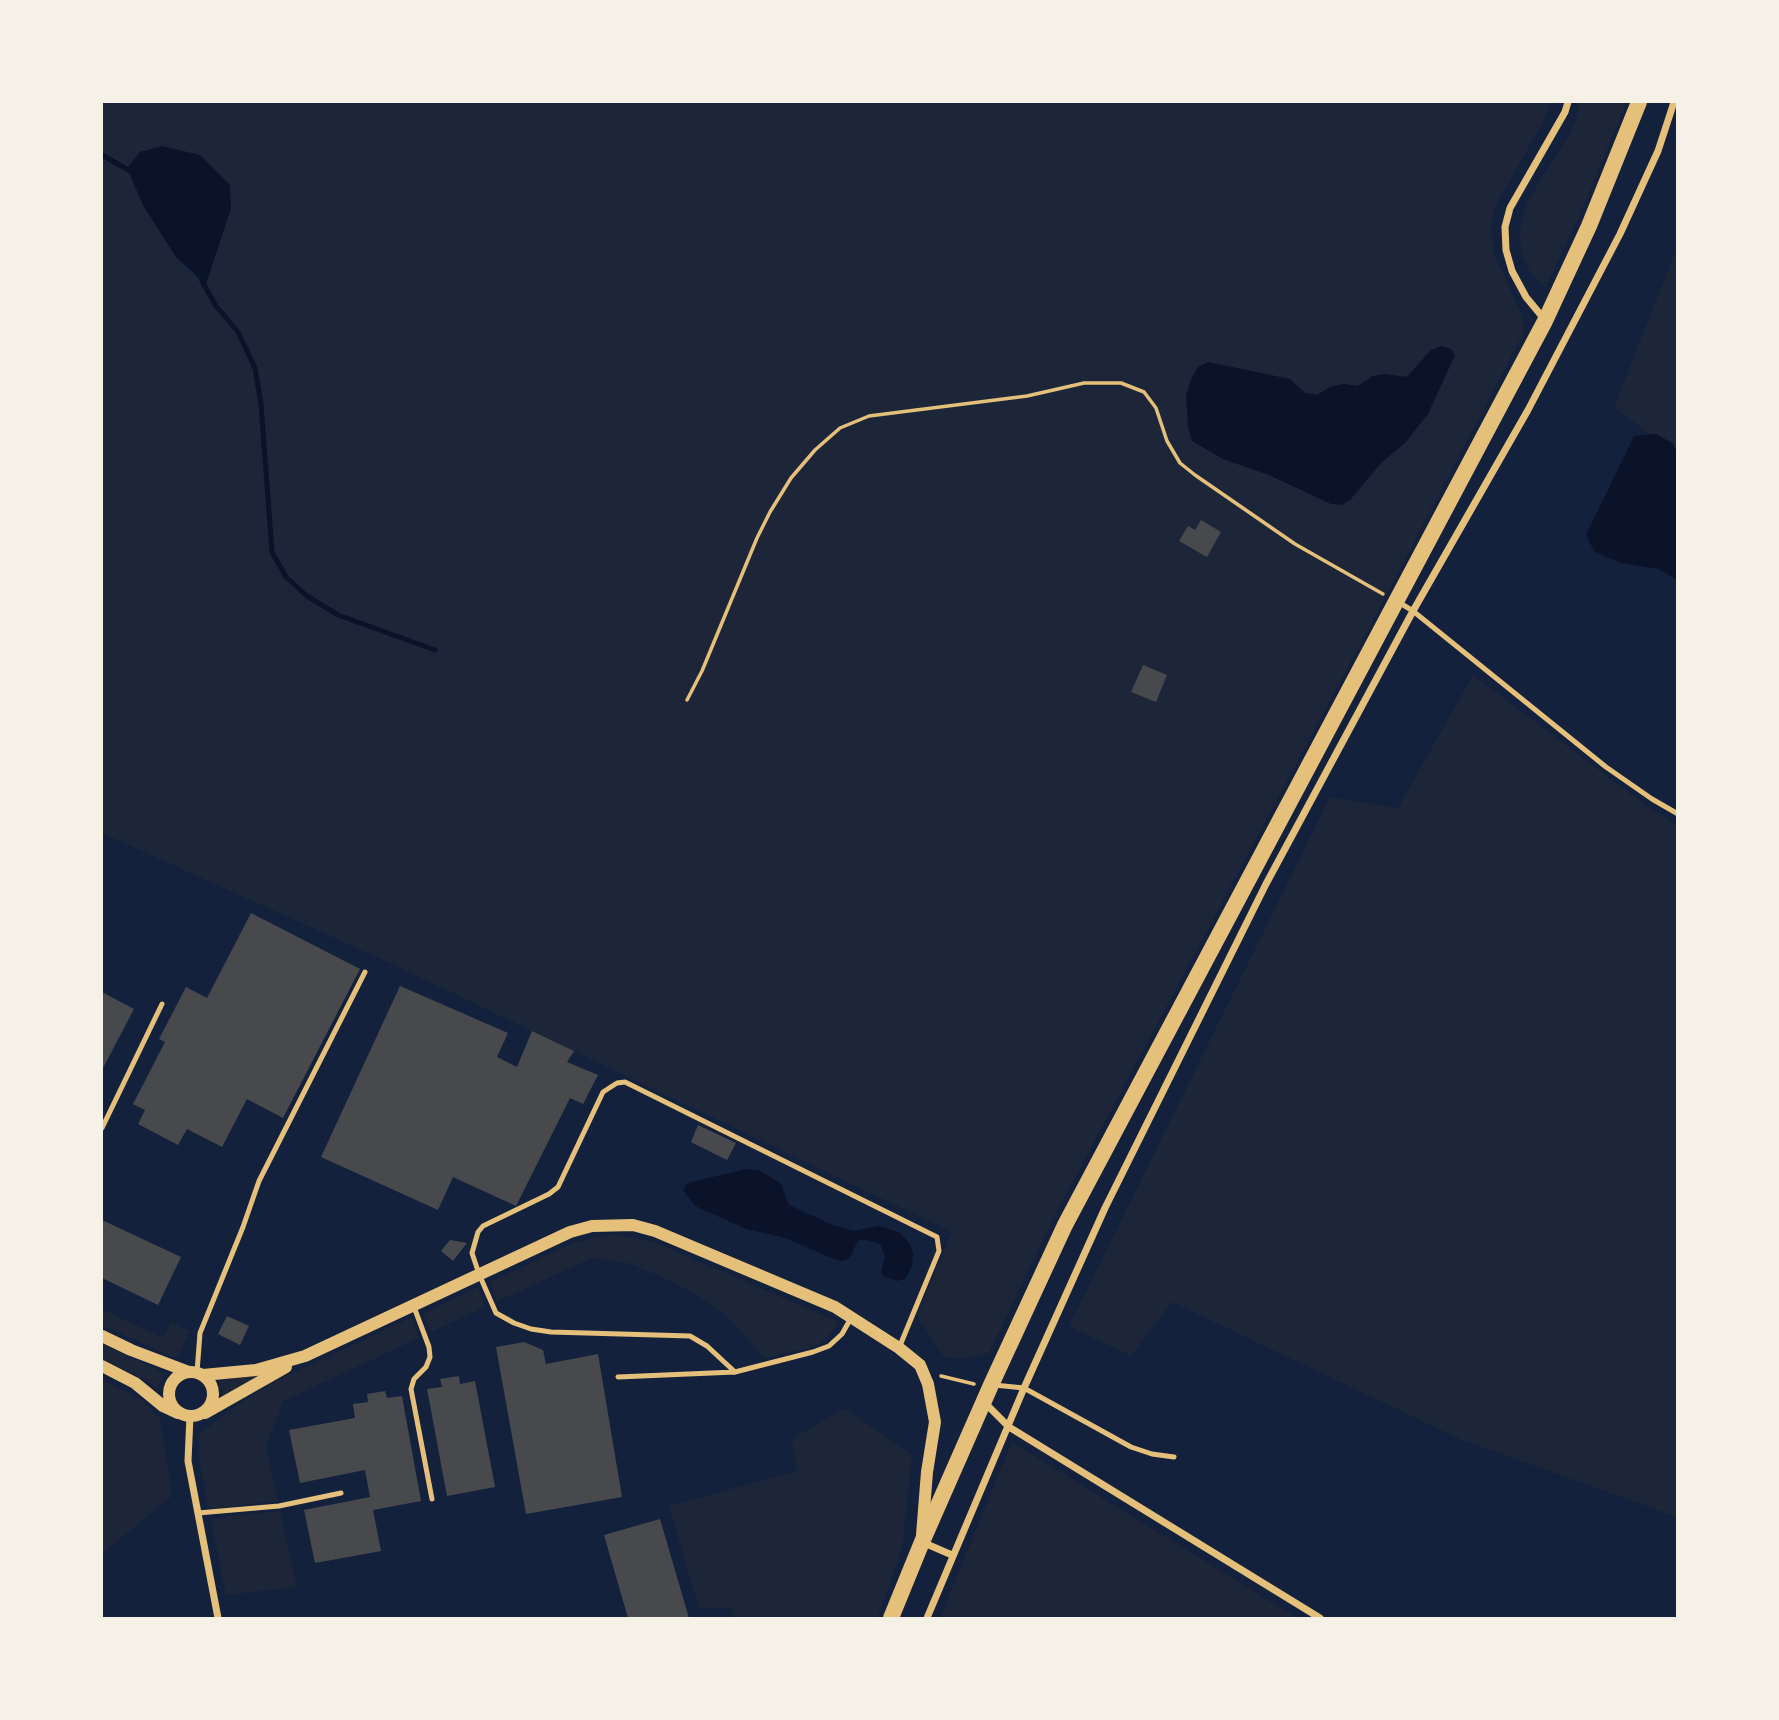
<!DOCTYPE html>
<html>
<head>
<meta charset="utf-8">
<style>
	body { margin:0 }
	#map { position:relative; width:1779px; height:1720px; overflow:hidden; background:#14213d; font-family:"Varela Round",sans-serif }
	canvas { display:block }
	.frame { position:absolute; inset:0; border:103px solid #f6f1e7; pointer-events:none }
</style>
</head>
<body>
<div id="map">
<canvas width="1779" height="1720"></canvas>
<div class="frame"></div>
</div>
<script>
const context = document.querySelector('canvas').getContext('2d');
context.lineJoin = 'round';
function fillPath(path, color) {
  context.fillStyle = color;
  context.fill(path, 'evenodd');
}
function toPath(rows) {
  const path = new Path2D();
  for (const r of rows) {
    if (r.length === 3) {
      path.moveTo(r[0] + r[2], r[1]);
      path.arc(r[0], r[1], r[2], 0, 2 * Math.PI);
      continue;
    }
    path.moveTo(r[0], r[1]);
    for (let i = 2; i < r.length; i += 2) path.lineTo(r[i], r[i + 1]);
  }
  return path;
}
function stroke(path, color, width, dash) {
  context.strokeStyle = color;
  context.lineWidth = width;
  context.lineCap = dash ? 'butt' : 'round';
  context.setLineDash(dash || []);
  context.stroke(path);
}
fillPath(toPath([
	[102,102,1551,102,1544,120,1494,209,1491,229,1494,254,1522,316,1524,332,1380,607,1056,1213,989,1353,964,1359,944,1357,917,1316,952,1232,390,963,102,833],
	[127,168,231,208,205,286,176,257,143,205],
	[1430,350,1405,443,1381,463,1350,500,1223,459,1290,379,1305,393,1317,395,1330,387,1344,384,1358,386,1373,376,1384,374,1407,377],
	[1579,102,1627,102,1580,214,1545,288,1529,270,1522,255,1520,236,1522,218,1529,199,1568,137,1577,118],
	[1677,248,1677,455,1614,407],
	[1473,675,1644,804,1677,825,1677,1517,1460,1439,1172,1302,1131,1356,1069,1326,1330,797,1398,808],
	[612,1234,654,1242,839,1322,825,1341,809,1348,764,1358,728,1317,697,1295,662,1277,628,1263,592,1258,496,1302,490,1282,573,1243],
	[478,1287,485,1307,431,1332,423,1313],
	[102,1309,163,1338,171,1322,190,1331,179,1354,175,1357,170,1356,102,1325],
	[412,1317,419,1338,283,1401,266,1446,278,1501,209,1509,199,1459,199,1434,238,1404,278,1380],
	[102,1344,165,1373,156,1388,150,1382,102,1359],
	[263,1374,222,1399,223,1391,219,1381],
	[102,1380,139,1398,160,1419,172,1496,102,1554],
	[845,1408,912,1455,902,1549,877,1618,733,1618,732,1609,699,1608,669,1506,797,1471,792,1439],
	[1012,1442,1297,1618,940,1618],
	[280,1511,297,1587,226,1595,211,1519]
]), '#1d2539');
fillPath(toPath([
	[162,146,200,155,230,185,231,208,205,287,196,275,176,257,143,205,127,168,140,152],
	[1442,346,1451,349,1455,355,1428,414,1405,443,1381,463,1350,500,1342,505,1331,504,1269,475,1223,459,1192,441,1188,426,1186,395,1192,377,1198,367,1208,362,1290,379,1305,393,1317,395,1330,387,1344,384,1358,386,1373,376,1384,374,1407,377,1431,350],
	[1656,434,1672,443,1677,451,1677,580,1659,569,1620,563,1594,551,1586,535,1634,436],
	[747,1169,759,1170,781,1184,789,1205,833,1225,853,1231,879,1226,899,1232,910,1244,913,1254,912,1266,905,1279,896,1281,883,1276,881,1272,885,1256,880,1244,864,1239,858,1241,849,1259,843,1261,834,1259,785,1238,746,1229,695,1206,683,1190,686,1185,691,1182]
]), '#0b132b');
stroke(toPath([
	[102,155,132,172],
	[202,281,216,306,238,332,255,368,261,404,272,552,286,577,307,596,338,615,435,650]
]), '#0b132b', 5);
fillPath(toPath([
	[1201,520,1221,532,1207,557,1179,541,1188,526,1195,530],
	[1143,665,1167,675,1156,702,1131,692],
	[251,913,360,969,283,1118,247,1099,222,1147,187,1129,178,1145,138,1124,145,1110,133,1104,165,1042,159,1039,186,987,207,998],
	[400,986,508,1033,497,1057,517,1067,532,1031,574,1051,567,1062,598,1075,583,1104,570,1098,516,1206,453,1177,438,1210,321,1157],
	[102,992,134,1009,102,1070],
	[698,1125,736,1143,727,1160,691,1142],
	[102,1220,181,1257,158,1305,102,1278],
	[450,1240,467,1243,453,1261,441,1251],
	[227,1316,249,1326,240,1345,218,1334],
	[524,1342,543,1350,546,1364,598,1354,622,1497,526,1514,496,1347],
	[459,1376,460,1384,475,1381,495,1487,447,1496,427,1389,442,1387,440,1379],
	[385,1391,387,1398,402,1396,421,1501,373,1510,381,1551,315,1563,304,1510,370,1497,365,1470,300,1483,289,1430,355,1418,353,1404,368,1402,367,1394],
	[660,1519,689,1618,628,1618,604,1535]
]), '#48494c');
stroke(toPath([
	[687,700,702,671,757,538,770,512,791,478,815,450,840,428,869,416,1027,396,1084,383,1121,383,1144,392,1156,408,1167,441,1180,463,1195,475,1295,544,1383,594],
	[941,1376,974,1384]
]), '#e5c07b', 3.5);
stroke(toPath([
	[1400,603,1413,611,1606,767,1652,799,1678,814],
	[102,1128,162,1004],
	[414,1307,429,1347,430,1357,426,1367,414,1379,411,1389,432,1499],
	[197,1372,200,1333,243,1227,259,1181,365,972],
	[735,1372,707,1346,690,1336,551,1332,531,1329,514,1323,496,1313,479,1274,472,1253,478,1232,483,1226,549,1194,558,1187,603,1092,617,1083,625,1082,937,1237,939,1251,899,1348],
	[618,1377,735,1372,813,1352,829,1346,842,1334,851,1318],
	[994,1385,1024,1388,1131,1447,1152,1454,1174,1457],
	[198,1513,279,1506,341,1493]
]), '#e5c07b', 5);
stroke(toPath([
	[1545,320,1526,297,1512,271,1506,250,1505,227,1510,208,1565,112,1568,102],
	[984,1402,1009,1427,1320,1618],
	[190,1416,188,1461,218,1618],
	[922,1542,952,1555],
	[927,1618,1024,1388,1105,1208,1266,884,1413,611,1528,410,1620,234,1658,151,1674,102]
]), '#e5c07b', 7);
stroke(toPath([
	[102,1336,131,1350,189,1372],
	[102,1366,135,1383,163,1406,178,1413],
	[191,1394,22],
	[203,1375,256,1370,305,1356,570,1232,592,1226,633,1225,655,1231,835,1307,899,1348,920,1365,928,1384,935,1422,927,1472,922,1535],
	[205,1413,286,1367]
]), '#e5c07b', 12);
stroke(toPath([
	[891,1618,922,1542,991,1385,1065,1225,1545,321,1589,226,1639,102]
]), '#e5c07b', 16);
</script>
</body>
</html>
